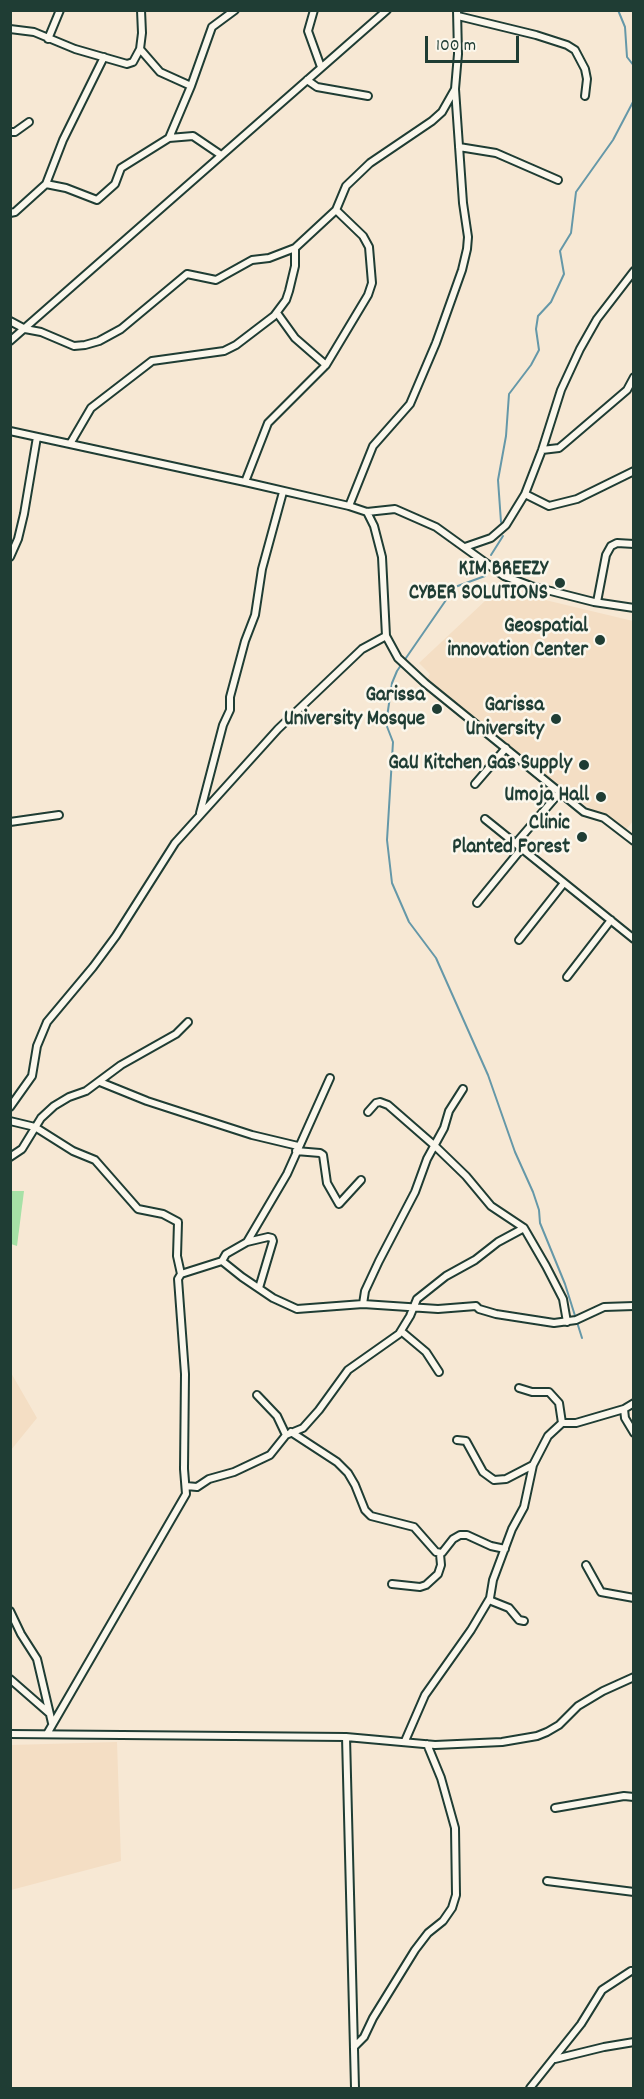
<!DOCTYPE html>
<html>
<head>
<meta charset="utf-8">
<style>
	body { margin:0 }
	#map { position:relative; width:644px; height:2099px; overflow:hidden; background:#f7e8d4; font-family:Dekko,sans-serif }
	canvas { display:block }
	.frame { position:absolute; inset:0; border:12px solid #1f3d34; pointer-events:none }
	.scale { position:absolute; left:425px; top:36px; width:94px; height:27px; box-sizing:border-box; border:3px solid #1f3d34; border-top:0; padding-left:8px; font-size:18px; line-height:21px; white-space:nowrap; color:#1f3d34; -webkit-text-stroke:4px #fbf7ec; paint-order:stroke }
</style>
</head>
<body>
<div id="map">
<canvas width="644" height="2099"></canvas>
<div class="frame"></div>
<div class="scale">100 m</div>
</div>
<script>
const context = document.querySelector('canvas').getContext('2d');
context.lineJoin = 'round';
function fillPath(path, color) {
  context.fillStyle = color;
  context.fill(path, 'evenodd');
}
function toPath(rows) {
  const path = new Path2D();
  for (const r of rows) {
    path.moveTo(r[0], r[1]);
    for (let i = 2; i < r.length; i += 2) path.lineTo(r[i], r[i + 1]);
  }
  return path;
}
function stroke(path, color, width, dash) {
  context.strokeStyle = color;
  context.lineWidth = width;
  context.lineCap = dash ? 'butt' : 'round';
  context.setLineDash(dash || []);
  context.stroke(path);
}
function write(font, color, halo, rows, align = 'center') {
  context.font = font + ' Dekko,sans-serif';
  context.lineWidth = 5;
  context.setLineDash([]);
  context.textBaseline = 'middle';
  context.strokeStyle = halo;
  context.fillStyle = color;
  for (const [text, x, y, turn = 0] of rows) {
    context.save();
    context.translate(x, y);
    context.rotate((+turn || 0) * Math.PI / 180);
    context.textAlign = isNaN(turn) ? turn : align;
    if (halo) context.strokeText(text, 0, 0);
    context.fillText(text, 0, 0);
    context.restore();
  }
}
fillPath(toPath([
	[502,585,516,593,633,621,633,821,625,831,571,795,427,679,430,674,419,663],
	[10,1371,37,1418,11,1450,10,1450],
	[117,1742,121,1861,11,1890,11,1745]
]), '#f4dec4');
fillPath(toPath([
	[11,1191,24,1191,17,1246,11,1244]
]), '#a6e1a6');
stroke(toPath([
	[618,10,625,27,627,57,634,66],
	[501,522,498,480,506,436,509,394,531,365,539,350,536,329,538,316,551,302,564,274,560,251,571,233,576,192,613,140,634,100],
	[491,555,503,536],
	[485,576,455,587,397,671,392,683,386,724,393,742,387,840,392,883,409,922,436,958,488,1075,515,1152,533,1192,539,1210,540,1223,565,1284,582,1338]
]), '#6598a8', 2);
const minor = toPath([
	[314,10,308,31,321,67],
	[458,16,536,35,567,45,575,50,585,69,587,79,585,96],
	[10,29,34,32,75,49,127,64,133,62,140,49,142,33,141,10],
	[48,39,60,10],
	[140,49,160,72,191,86],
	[307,80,317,87,368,96],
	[10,132,15,132,29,122],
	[169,138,193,136,221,155],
	[459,147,496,153,558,180],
	[46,184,63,140,104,57],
	[10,213,15,212,46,184,66,188,97,200,115,184,121,168,169,138,191,86,212,27,235,10],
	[277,313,295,338,326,365],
	[10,321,25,329,41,332,74,346,85,345,99,341,121,329,187,274,216,280,252,260,269,258,295,248,336,210,346,186,370,163,432,121,442,112,455,89],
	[10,341,387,10],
	[10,431,245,482,349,506,367,512,395,509,436,527,504,576,531,586,594,602,634,608],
	[70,444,91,408,152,361,224,351,236,345,274,316,286,300,289,291,295,266,295,248],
	[542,450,559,448,565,443,627,390,634,377],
	[245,482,268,423,326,365,368,295,372,283,369,247,363,236,336,210],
	[525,494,549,506,577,499,634,471],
	[349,506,373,446,410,404,436,343,462,270,467,249,468,237,463,203,455,89,458,54,457,10],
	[367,512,374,526,382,557,386,636,398,658,425,683,584,812,604,818,634,841],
	[465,547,491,538,506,525,525,494,542,450,561,390,580,349,597,319,634,271],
	[10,557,18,539,24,514,37,437],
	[597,602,606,555,611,546,617,543,634,544],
	[475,784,506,748],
	[200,813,223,725,230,710,230,697,245,641,255,615,262,569,283,492],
	[485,819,634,939],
	[10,822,59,815],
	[516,843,560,792],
	[477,903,522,848],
	[519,940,564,883],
	[567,977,611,920],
	[100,1082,147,1101,187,1114,252,1135,298,1146],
	[10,1107,32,1076,37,1046,47,1022,93,967,116,936,175,843,278,729,362,649,386,636],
	[368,1112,376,1103,380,1102,388,1105,435,1146,466,1176,491,1206,524,1228,546,1266,563,1299,567,1322],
	[10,1121,35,1127,73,1151,95,1160,138,1209,163,1214,178,1222,177,1256,181,1274,178,1279,185,1374,184,1469,186,1494,47,1734],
	[296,1151,320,1153,323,1155,327,1183,339,1204,361,1180],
	[10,1157,22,1149,41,1118,54,1106,69,1097,86,1091,121,1065,176,1034,188,1022],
	[247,1242,268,1237,272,1238,273,1241,259,1288],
	[222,1261,242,1277,273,1298,297,1309,363,1304,438,1309,476,1306,479,1309,496,1314,554,1323,576,1320,604,1307,634,1306],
	[181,1274,222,1261,226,1254,247,1242,287,1174,330,1078],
	[363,1304,365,1291,379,1261,415,1192,427,1159,444,1128,449,1111,463,1089],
	[401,1331,426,1352,439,1372],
	[519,1388,532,1392,549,1392,559,1403,562,1423],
	[257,1395,277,1416,286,1435],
	[624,1409,625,1418,634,1433],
	[291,1432,337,1462,348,1473,355,1485,365,1510,371,1516,414,1527,436,1552,442,1553,453,1539,460,1535,467,1535,491,1546,505,1549],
	[457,1440,466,1441,483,1472,494,1480,506,1479,533,1465],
	[186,1486,197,1487,209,1479,234,1472,270,1455,286,1435,303,1428,319,1410,348,1370,399,1334,410,1316,417,1299,446,1276,475,1260,498,1242,524,1228],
	[586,1565,601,1592,634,1598],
	[392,1584,420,1587,426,1585,438,1574,441,1565,440,1554],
	[489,1600,509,1608,519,1620,524,1621],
	[10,1611,21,1634,37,1659,52,1723],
	[10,1679,49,1713],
	[10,1734,346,1737,435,1745,502,1742,537,1736,547,1732,559,1725,578,1706,603,1691,634,1677],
	[346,1737,355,2088],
	[405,1741,425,1695,471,1630,490,1598,493,1580,512,1529,524,1507,533,1465,548,1436,562,1423,576,1423,624,1409,634,1403],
	[555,1808,624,1796,634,1797],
	[547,1881,634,1892],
	[354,2047,364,2037,373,2018,415,1950,428,1933,443,1921,452,1908,456,1895,455,1828,441,1778,427,1744],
	[555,2059,604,2047,634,2042],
	[530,2088,581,2024,602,1990,631,1971]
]);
stroke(minor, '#1f3d34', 10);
stroke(minor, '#fbf7ec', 6);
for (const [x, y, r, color] of [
	[560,583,6,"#1f3d34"],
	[600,640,6,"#1f3d34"],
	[437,709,6,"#1f3d34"],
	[556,719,6,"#1f3d34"],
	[584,765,6,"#1f3d34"],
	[601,797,6,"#1f3d34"],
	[582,837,6,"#1f3d34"]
]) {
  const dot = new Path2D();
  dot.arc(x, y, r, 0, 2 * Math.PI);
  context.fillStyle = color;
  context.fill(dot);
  stroke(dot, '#fbf7ec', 2);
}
write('bold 21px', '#1f3d34', '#fbf7ec', [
	["KIM BREEZY",548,571],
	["CYBER SOLUTIONS",548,595],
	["Geospatial",588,628],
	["innovation Center",588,652],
	["Garissa",425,697],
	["University Mosque",425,721],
	["Garissa",544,707],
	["University",544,731],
	["GaU Kitchen Gas Supply",572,765],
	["Umoja Hall",589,797],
	["Clinic",570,825],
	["Planted Forest",570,849]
], 'right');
</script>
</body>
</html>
